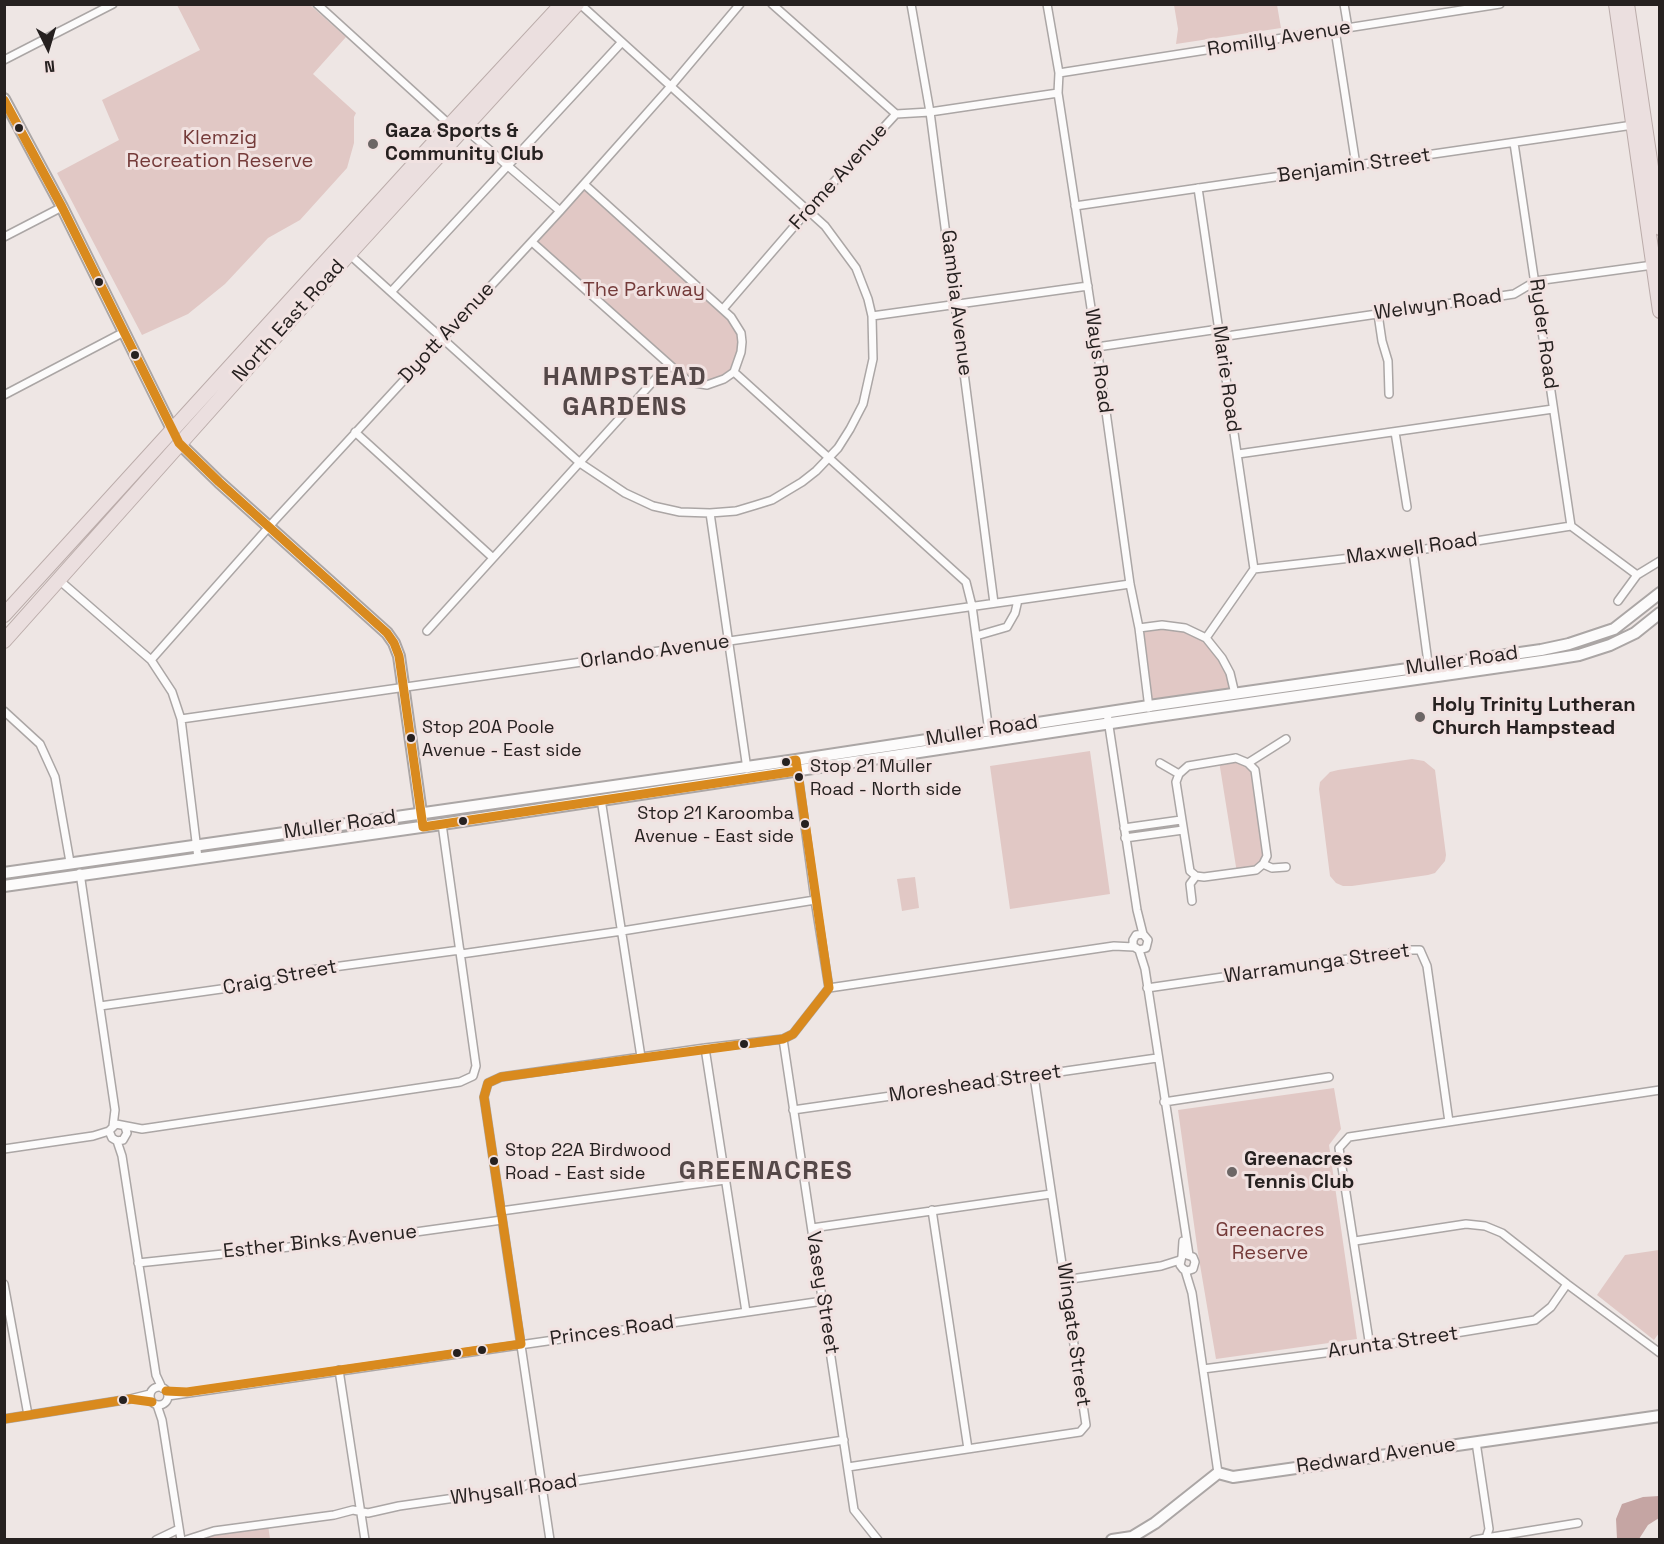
<!DOCTYPE html>
<html>
<head>
<meta charset="utf-8">
<style>
	body { margin:0 }
	#map { position:relative; width:1664px; height:1544px; overflow:hidden; background:#eee6e4; font-family:"Space Grotesk",sans-serif }
	canvas { display:block }
	.frame { position:absolute; inset:0; border:6px solid #262120; pointer-events:none }
	.north { position:absolute; left:18px; top:18px; width:60px; height:60px; -webkit-text-stroke:4px #f1e2e1; paint-order:stroke; rotate:175deg; font-size:16px; font-weight:700; line-height:24px; text-align:center; color:#262120 }
	.north::after { content:''; display:block; margin:auto; width:21px; height:27px; background:#262120; clip-path:polygon(50% 0,100% 100%,50% 72%,0 100%) }
</style>
</head>
<body>
<div id="map">
<canvas width="1664" height="1544"></canvas>
<div class="frame"></div>
<div class="north">N</div>
</div>
<script>
const context = document.querySelector('canvas').getContext('2d');
context.lineJoin = 'round';
function fillPath(path, color) {
  context.fillStyle = color;
  context.fill(path, 'evenodd');
}
function toPath(rows) {
  const path = new Path2D();
  for (const r of rows) {
    if (r.length === 3) {
      path.moveTo(r[0] + r[2], r[1]);
      path.arc(r[0], r[1], r[2], 0, 2 * Math.PI);
      continue;
    }
    path.moveTo(r[0], r[1]);
    for (let i = 2; i < r.length; i += 2) path.lineTo(r[i], r[i + 1]);
  }
  return path;
}
function stroke(path, color, width, dash) {
  context.strokeStyle = color;
  context.lineWidth = width;
  context.lineCap = dash ? 'butt' : 'round';
  context.setLineDash(dash || []);
  context.stroke(path);
}
function write(font, color, halo, rows, align = 'center') {
  context.font = font + ' "Space Grotesk",sans-serif';
  context.lineWidth = 6;
  context.setLineDash([]);
  context.textBaseline = 'middle';
  context.strokeStyle = halo;
  context.fillStyle = color;
  for (const [text, x, y, turn = 0] of rows) {
    context.save();
    context.translate(x, y);
    context.rotate((+turn || 0) * Math.PI / 180);
    context.textAlign = isNaN(turn) ? turn : align;
    if (halo) context.strokeText(text, 0, 0);
    context.fillText(text, 0, 0);
    context.restore();
  }
}
fillPath(toPath([
	[177,5,310,5,346,37,313,74,356,113,354,117,354,143,347,168,300,220,268,238,225,284,188,314,142,335,57,173,119,140,102,100,200,50],
	[1174,5,1277,5,1281,28,1176,44,1178,29],
	[585,184,733,320,742,338,734,372,709,384,681,377,532,242],
	[1139,628,1185,628,1206,638,1222,658,1235,694,1149,706],
	[1090,751,1110,894,1010,909,990,766],
	[1236,758,1255,770,1267,856,1263,864,1237,873,1219,761],
	[1412,759,1424,761,1435,770,1446,855,1445,861,1435,873,1428,875,1352,886,1343,886,1336,883,1330,876,1319,789,1320,782,1330,772,1338,770],
	[915,877,919,908,902,911,897,879],
	[1334,1088,1341,1129,1329,1145,1357,1339,1216,1359,1198,1253,1178,1110],
	[1659,1250,1659,1333,1654,1340,1597,1295,1625,1255],
	[268,1525,270,1539,186,1540]
]), '#e1c8c5');
fillPath(toPath([
	[1659,1496,1659,1518,1648,1525,1639,1539,1617,1539,1616,1519,1622,1504,1643,1497]
]), '#c5a5a3');
const street = toPath([
	[317,4,450,125],
	[772,4,896,114],
	[911,4,930,112,994,603],
	[1047,4,1059,73,1058,93,1097,347,1130,584,1139,628,1149,708],
	[1344,4,1348,28],
	[1335,30,1356,165],
	[4,60,113,4],
	[1059,73,1500,4],
	[464,128,560,211],
	[1514,143,1571,526],
	[1198,188,1254,569],
	[1075,206,1633,125],
	[4,237,62,207],
	[532,242,689,382,707,385,724,379,734,372,741,352,742,342,741,333,731,317,584,184],
	[349,254,580,463,625,493,653,506,680,512,710,513,736,511,756,505,772,500,802,482,816,471,838,448,850,429,863,404,873,359,872,316,868,299,856,268,825,226,580,4],
	[391,292,622,42],
	[723,309,810,208,896,114,930,112,1058,93],
	[1378,314,1382,341,1388,361,1389,394],
	[872,316,1088,286],
	[1220,337,1514,294,1536,281,1653,265],
	[1097,347,1219,329],
	[734,372,966,582,972,606,989,732],
	[4,395,124,332],
	[355,432,492,557],
	[1395,432,1407,507],
	[1238,454,1553,409],
	[710,513,747,769],
	[1413,551,1429,670],
	[59,580,151,660,172,692,181,719,198,858],
	[1618,601,1637,575,1660,561],
	[1139,628,1162,625,1185,628,1206,638,1222,658,1230,673,1235,694],
	[427,631,668,365],
	[976,636,1007,627,1015,613,1018,600],
	[1206,638,1254,569,1413,551,1571,526,1637,575],
	[151,660,275,520,560,211,671,86,740,4],
	[4,711,40,744,55,777,70,862],
	[1107,713,1137,910,1143,934,1148,940,1146,948,1139,950,1133,946,1133,940,1136,935,1143,934],
	[181,719,1130,584],
	[1236,758,1248,763,1255,770,1267,856,1263,864,1256,870,1204,877,1196,876,1190,871,1176,782,1179,774,1188,766,1236,758],
	[1160,763,1179,774],
	[1248,763,1286,739],
	[601,799,641,1057],
	[1124,828,1181,820],
	[1125,838,1183,830],
	[1263,864,1272,868,1286,867],
	[80,873,115,1110,113,1126],
	[1192,901,1190,884,1196,876],
	[1139,950,1145,969,1189,1255],
	[461,954,622,931,815,900],
	[829,988,1114,946,1134,947],
	[1147,988,1410,950,1420,950,1427,966,1449,1122],
	[100,1006,264,983,311,970,460,950],
	[783,1039,854,1510,878,1540],
	[705,1048,746,1312],
	[1164,1102,1329,1077],
	[793,1110,1157,1058],
	[125,1127,127,1133,123,1140,117,1141,112,1138,109,1131,116,1124,142,1129,460,1082,473,1076,476,1066,442,824],
	[117,1141,122,1156,156,1375,162,1388],
	[4,1149,93,1136,109,1131],
	[932,1210,968,1449],
	[501,1211,725,1180],
	[812,1228,1051,1194],
	[1183,1241,1182,1256,1180,1265,1183,1269,1187,1271,1193,1269,1195,1262,1193,1257,1187,1255],
	[1355,1241,1466,1224,1485,1226,1502,1233,1567,1284,1660,1353],
	[138,1263,365,1239,502,1220],
	[1185,1270,1192,1293,1218,1473],
	[1064,1280,1161,1266,1180,1260],
	[4,1284,28,1415],
	[1370,1347,1339,1148,1349,1137,1660,1090],
	[1203,1369,1370,1347,1535,1320,1551,1307,1567,1284],
	[339,1370,365,1540],
	[159,1396,9],
	[168,1396,823,1301],
	[157,1405,162,1420,181,1540],
	[4,1419,130,1399,150,1394],
	[848,1467,1080,1432,1086,1425,1034,1076],
	[1486,1538,1578,1523],
	[156,1540,179,1529],
	[186,1540,214,1531,334,1515,353,1510,368,1513,399,1506,518,1489,528,1484,534,1483,542,1486,844,1440],
	[550,1540,484,1097,488,1083,501,1077,705,1048,783,1039,793,1034,829,988,815,900,797,767],
	[1474,1540,1486,1538,1489,1529,1476,1442]
]);
const secondary = toPath([
	[4,99,62,207,173,431],
	[179,443,219,482,387,633,394,643,399,656,422,820],
	[4,873,796,760,1149,706,1541,650,1569,644,1614,629,1660,593],
	[4,886,442,824,1151,717,1542,661,1579,655,1610,645,1635,633,1660,613],
	[1112,1540,1132,1537,1155,1523,1218,1473,1233,1477,1660,1416]
]);
const highway = toPath([
	[1616,4,1660,311],
	[1627,4,1660,228],
	[4,615,450,125,562,4],
	[4,641,349,254,577,4]
]);
stroke(street, '#aba6a5', 10);
stroke(secondary, '#aba6a5', 14);
stroke(highway, '#bbacaa', 16);
stroke(street, '#fcfbfb', 7);
stroke(secondary, '#fcfbfb', 10);
stroke(highway, '#ebdfdf', 14);
stroke(toPath([
	[4,100,62,207,179,443,219,482,387,633,394,643,399,656,423,827,797,771],
	[488,1083,501,1077,783,1039,793,1034,829,988,796,760,786,762],
	[488,1083,484,1097,521,1344],
	[166,1391,187,1392,521,1344],
	[4,1419,130,1399,152,1402]
]), '#d98a1e', 9);
for (const [x, y, r, color] of [
	[19,128,5,"#262120"],
	[373,144,6,"#6c6665"],
	[99,282,5,"#262120"],
	[135,355,5,"#262120"],
	[1420,717,6,"#6c6665"],
	[411,738,5,"#262120"],
	[786,762,5,"#262120"],
	[799,777,5,"#262120"],
	[463,821,5,"#262120"],
	[805,824,5,"#262120"],
	[744,1044,5,"#262120"],
	[494,1161,5,"#262120"],
	[1232,1172,6,"#6c6665"],
	[482,1350,5,"#262120"],
	[457,1353,5,"#262120"],
	[123,1400,5,"#262120"]
]) {
  const dot = new Path2D();
  dot.arc(x, y, r, 0, 2 * Math.PI);
  context.fillStyle = color;
  context.fill(dot);
  stroke(dot, '#f1e2e1', 2);
}
write('18px', '#262120', '#f1e2e1', [
	["Stop 20A Poole",422,728],
	["Avenue - East side",422,751],
	["Stop 21 Muller",810,767],
	["Road - North side",810,790],
	["Stop 21 Karoomba",794,814,"right"],
	["Avenue - East side",794,837,"right"],
	["Stop 22A Birdwood",505,1151],
	["Road - East side",505,1174]
], 'left');
write('20px', '#262120', '#f1e2e1', [
	["Romilly Avenue",1279,39,-9],
	["Benjamin Street",1354,166,-8],
	["Frome Avenue",839,177,-48],
	["Gambia Avenue",956,303,83],
	["Welwyn Road",1438,305,-8],
	["North East Road",289,321,-48],
	["Dyott Avenue",447,333,-47],
	["Ryder Road",1543,334,82],
	["Ways Road",1098,361,82],
	["Marie Road",1226,379,82],
	["Maxwell Road",1412,549,-8],
	["Orlando Avenue",655,652,-8],
	["Muller Road",1462,661,-8],
	["Muller Road",982,731,-9],
	["Muller Road",340,825,-8],
	["Warramunga Street",1317,964,-8],
	["Craig Street",280,978,-11],
	["Moreshead Street",975,1084,-8],
	["Esther Binks Avenue",320,1242,-6],
	["Vasey Street",822,1293,81],
	["Princes Road",612,1331,-8],
	["Wingate Street",1073,1335,82],
	["Arunta Street",1393,1343,-8],
	["Redward Avenue",1376,1456,-8],
	["Whysall Road",514,1490,-8]
]);
write('bold 20px', '#262120', '#f1e2e1', [
	["Gaza Sports &",385,132],
	["Community Club",385,155],
	["Holy Trinity Lutheran",1432,706],
	["Church Hampstead",1432,729],
	["Greenacres",1244,1160],
	["Tennis Club",1244,1183]
], 'left');
write('20px', '#743a39', '#f1e2e1', [
	["Klemzig",220,139],
	["Recreation Reserve",220,162],
	["The Parkway",644,291],
	["Greenacres",1270,1231],
	["Reserve",1270,1254]
]);
context.letterSpacing = '1.5px';
write('bold 26px', '#554848', '#f1e2e1', [
	["HAMPSTEAD",625,378],
	["GARDENS",625,408],
	["GREENACRES",766,1172]
]);
context.letterSpacing = '0px';
</script>
</body>
</html>
